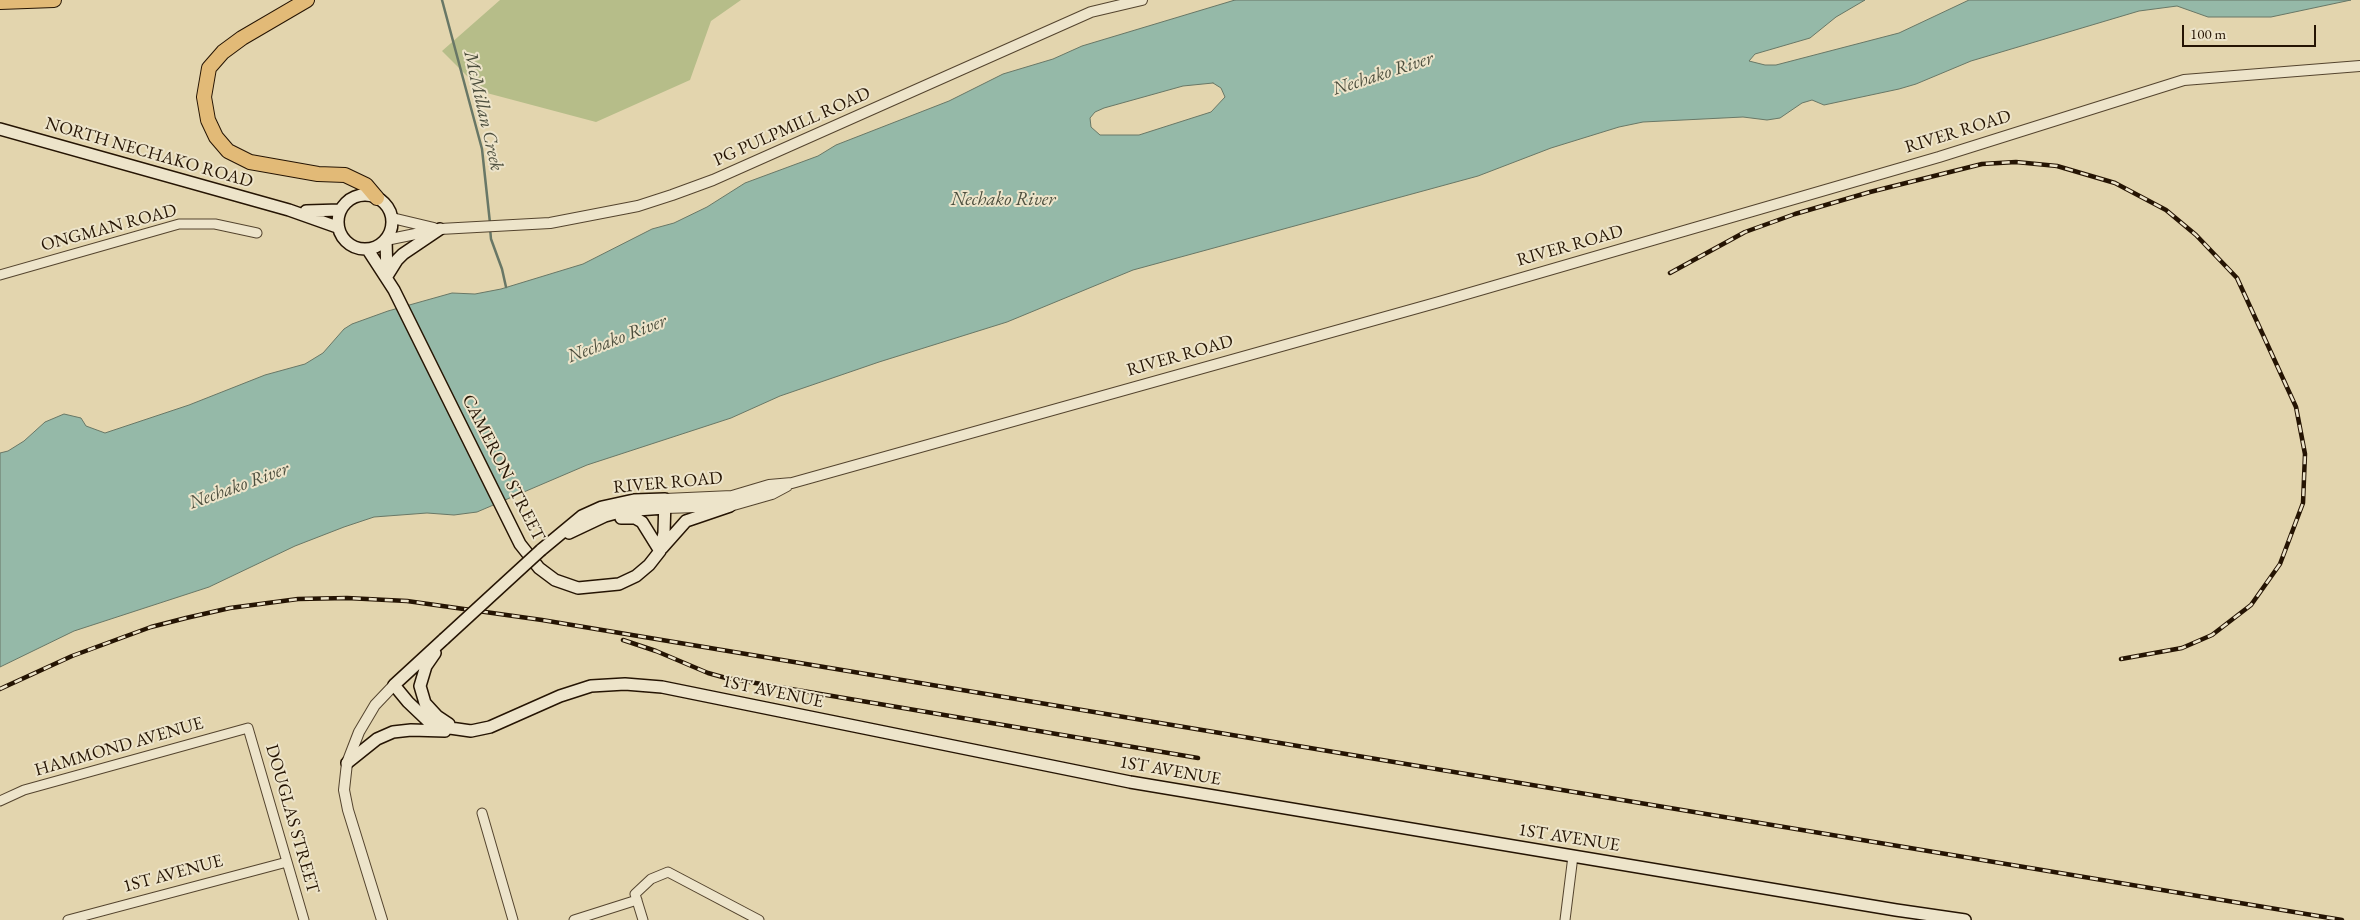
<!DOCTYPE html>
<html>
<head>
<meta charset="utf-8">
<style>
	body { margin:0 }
	#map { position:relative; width:2360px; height:920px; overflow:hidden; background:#e3d5ae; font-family:"EB Garamond",serif }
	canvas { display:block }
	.scale { position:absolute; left:2182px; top:25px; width:134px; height:22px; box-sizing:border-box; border:2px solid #251403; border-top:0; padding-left:6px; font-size:15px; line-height:18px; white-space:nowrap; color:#251403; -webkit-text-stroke:4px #ede4ca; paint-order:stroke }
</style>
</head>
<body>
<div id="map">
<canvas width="2360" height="920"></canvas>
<div class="scale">100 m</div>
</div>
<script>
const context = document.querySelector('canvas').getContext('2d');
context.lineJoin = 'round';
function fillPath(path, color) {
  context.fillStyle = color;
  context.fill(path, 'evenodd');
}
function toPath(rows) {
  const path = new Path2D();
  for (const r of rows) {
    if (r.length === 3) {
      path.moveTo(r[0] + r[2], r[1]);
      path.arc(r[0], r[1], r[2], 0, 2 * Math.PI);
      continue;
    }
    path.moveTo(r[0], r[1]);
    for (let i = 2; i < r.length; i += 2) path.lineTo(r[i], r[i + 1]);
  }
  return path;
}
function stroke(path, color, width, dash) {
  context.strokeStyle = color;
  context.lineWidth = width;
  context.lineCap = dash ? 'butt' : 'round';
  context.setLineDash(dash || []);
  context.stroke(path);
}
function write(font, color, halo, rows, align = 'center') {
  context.font = font + ' "EB Garamond",serif';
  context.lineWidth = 4;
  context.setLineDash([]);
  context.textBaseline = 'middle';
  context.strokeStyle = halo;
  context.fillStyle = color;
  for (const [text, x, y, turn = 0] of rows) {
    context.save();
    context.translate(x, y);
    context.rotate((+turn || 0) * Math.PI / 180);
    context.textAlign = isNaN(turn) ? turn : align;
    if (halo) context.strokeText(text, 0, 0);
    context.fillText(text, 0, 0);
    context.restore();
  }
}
fillPath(toPath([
	[500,0,741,0,711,21,690,80,596,122,483,92,442,51]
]), '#b6bd89');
const water = toPath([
	[1235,0,1865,0,1836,17,1810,38,1755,54,1749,61,1765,65,1776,65,1899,33,1969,0,2351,0,2271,17,2208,17,2177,6,2139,11,1971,61,1916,84,1899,89,1824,105,1812,100,1802,103,1780,118,1767,120,1743,117,1643,122,1619,127,1551,148,1478,176,1133,270,1007,322,879,362,780,396,731,418,587,465,477,512,454,515,427,513,374,517,344,527,295,546,209,587,74,631,0,667,0,453,8,451,24,441,45,422,64,414,81,418,86,426,105,433,189,405,265,375,305,364,323,353,344,329,352,324,388,311,452,293,475,294,501,289,583,264,652,229,674,223,707,207,745,183,818,156,836,145,949,101,1003,74,1053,59,1082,46,1235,0],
	[1213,83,1221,88,1225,97,1211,112,1139,135,1100,135,1091,127,1090,118,1095,112,1104,108,1183,86,1213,83]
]);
fillPath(water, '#95b9a8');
stroke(water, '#687766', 1);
stroke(toPath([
	[442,0,482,149,490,223],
	[490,228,491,239,502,269,506,287]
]), '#687766', 2.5);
const minor = toPath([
	[0,275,179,224,215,224,257,233],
	[0,801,24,790,248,728,304,920],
	[482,813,513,920],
	[68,920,287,862],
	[574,920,637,900],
	[643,920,635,894,651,879,668,872,759,920],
	[1565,920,1573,856]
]);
const tertiary = toPath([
	[392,218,434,228],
	[386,240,440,229,550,223,638,206,672,195,713,180,1091,12,1142,0],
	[665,499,732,496,769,485,792,483,1439,302,1939,157,2184,80,2360,66],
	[665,508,730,506,772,494,787,486],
	[382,920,348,810,344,790,347,763,359,732,375,705,394,685]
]);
const secondary = toPath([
	[0,129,289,210,337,227],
	[365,222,27],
	[306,211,340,210],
	[386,240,387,276],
	[368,250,394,290,520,544,539,568,555,580,578,588,619,584,636,576,649,565,660,551,664,533,665,499,634,500,602,507,582,516,541,550],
	[387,276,397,260,403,254,440,229],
	[621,518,635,518,642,522,660,551],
	[569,533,605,516,623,511,665,508],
	[662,548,686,521,730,506],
	[444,639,394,685,408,702,429,722,443,727,471,731,490,727,560,696,591,686,625,684,662,687,1130,782,1896,910,1965,920],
	[435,653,426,666,420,686,425,703,437,716,449,724],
	[347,763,377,739,393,732,411,730,445,731]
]);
const trunk = toPath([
	[307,0,242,38,223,52,209,68,204,97,208,120,216,137,228,151,250,162,318,174,345,175,366,185,377,198],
	[0,2,54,0]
]);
stroke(minor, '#54442e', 11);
stroke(tertiary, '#54442e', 12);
stroke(secondary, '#251403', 14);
stroke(trunk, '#251403', 16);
stroke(minor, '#ede4ca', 9);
stroke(tertiary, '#ede4ca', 10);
stroke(secondary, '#ede4ca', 11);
stroke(trunk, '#e2ba77', 14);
const rail = toPath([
	[1670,273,1745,232,1795,214,1870,192,1982,164,2016,162,2057,166,2115,183,2166,210,2196,235,2237,278,2296,407,2305,454,2303,503,2280,564,2251,605,2212,635,2182,648,2121,659],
	[623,640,656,651,708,673,726,678,1198,758],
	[0,689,72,656,151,627,186,618,230,608,298,599,347,598,407,601,542,620,2342,920]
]);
stroke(rail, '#251403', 4.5);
stroke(rail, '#ede4ca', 2.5, [8]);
const secondaryBridge = toPath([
	[444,639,541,550]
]);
stroke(secondaryBridge, '#251403', 14, []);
stroke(secondaryBridge, '#ede4ca', 11);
write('18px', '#251403', '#ede4ca', [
	["PG PULPMILL ROAD",792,127,-24],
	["RIVER ROAD",1958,132,-17],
	["NORTH NECHAKO ROAD",149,153,16],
	["ONGMAN ROAD",109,228,-15],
	["RIVER ROAD",1570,246,-16],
	["RIVER ROAD",1180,356,-16],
	["CAMERON STREET",503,468,63],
	["RIVER ROAD",668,483,-5],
	["1ST AVENUE",773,692,12],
	["HAMMOND AVENUE",119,747,-16],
	["1ST AVENUE",1170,771,10],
	["DOUGLAS STREET",292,819,74],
	["1ST AVENUE",1569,838,9],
	["1ST AVENUE",173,874,-15]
]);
write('italic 19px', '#4c4e3d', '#ede4ca', [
	["Nechako River",1383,74,-18],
	["McMillan Creek",483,111,77],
	["Nechako River",1003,200],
	["Nechako River",617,339,-21],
	["Nechako River",239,486,-20]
]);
</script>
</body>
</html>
